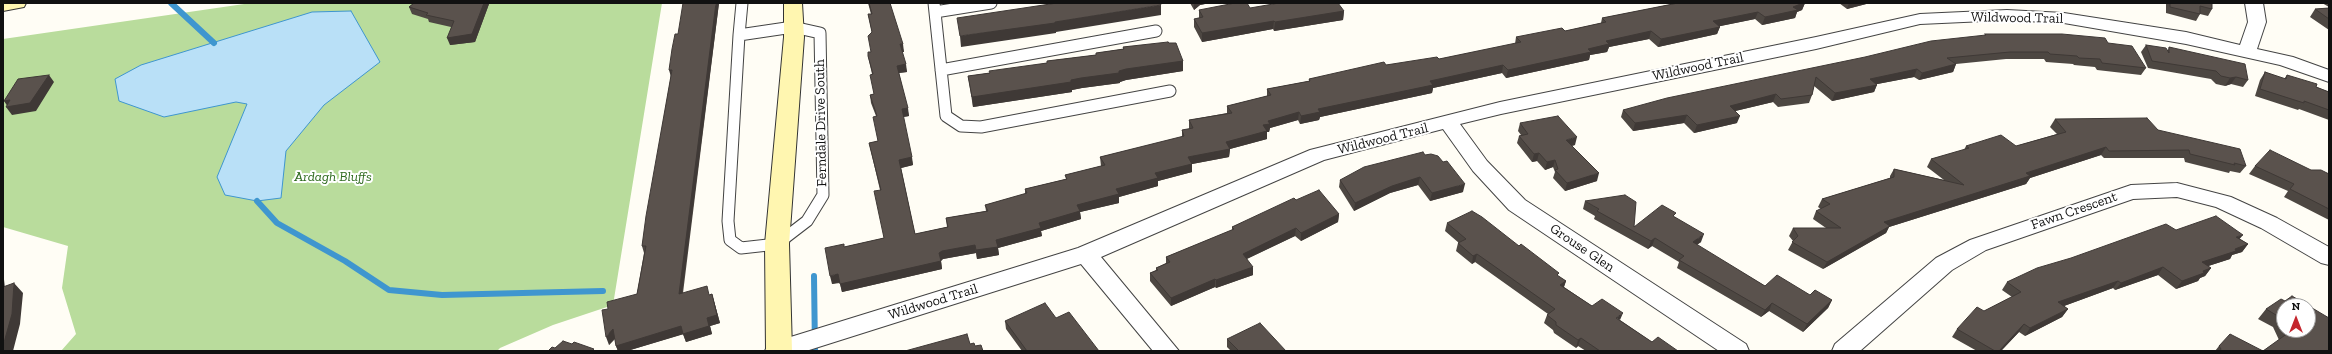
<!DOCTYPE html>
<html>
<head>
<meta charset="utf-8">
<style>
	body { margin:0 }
	#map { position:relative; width:2332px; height:354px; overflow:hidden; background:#fffdf5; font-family:"Zilla Slab",serif }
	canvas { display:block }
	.frame { position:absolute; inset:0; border:4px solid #111; pointer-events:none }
	.north { position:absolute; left:2276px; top:298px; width:40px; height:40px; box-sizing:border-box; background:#fff; border:1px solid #a0a0a0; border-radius:50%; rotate:0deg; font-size:11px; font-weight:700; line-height:16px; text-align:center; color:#111 }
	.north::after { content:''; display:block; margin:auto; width:14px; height:18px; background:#c4262e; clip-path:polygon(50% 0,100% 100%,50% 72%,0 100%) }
</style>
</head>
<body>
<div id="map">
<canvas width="2332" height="354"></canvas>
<div class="frame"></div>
<div class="north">N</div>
</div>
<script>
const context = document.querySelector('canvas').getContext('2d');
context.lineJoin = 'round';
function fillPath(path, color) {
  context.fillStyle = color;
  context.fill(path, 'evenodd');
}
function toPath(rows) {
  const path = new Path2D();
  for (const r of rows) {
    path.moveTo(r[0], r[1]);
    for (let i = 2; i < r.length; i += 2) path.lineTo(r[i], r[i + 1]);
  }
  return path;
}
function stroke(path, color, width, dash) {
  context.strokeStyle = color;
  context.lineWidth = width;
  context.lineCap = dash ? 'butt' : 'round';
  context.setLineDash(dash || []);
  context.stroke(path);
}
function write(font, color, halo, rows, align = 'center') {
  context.font = font + ' "Zilla Slab",serif';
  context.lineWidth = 4;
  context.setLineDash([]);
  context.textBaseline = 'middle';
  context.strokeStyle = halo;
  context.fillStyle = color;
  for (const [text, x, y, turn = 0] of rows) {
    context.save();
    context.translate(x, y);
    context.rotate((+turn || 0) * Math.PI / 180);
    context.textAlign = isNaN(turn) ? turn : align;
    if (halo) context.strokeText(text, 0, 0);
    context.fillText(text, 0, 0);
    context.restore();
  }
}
fillPath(toPath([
	[251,3,662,3,613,305,553,325,500,348,497,351,61,351,76,334,62,288,68,246,3,227,3,39]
]), '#b9dc9c');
const water = toPath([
	[351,11,380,62,324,105,286,151,281,198,257,201,225,195,217,177,247,104,236,102,164,117,119,101,115,79,141,65,312,12,351,11]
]);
fillPath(water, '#b9e0f7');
stroke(water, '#3f96cf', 1);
stroke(toPath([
	[171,3,214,43],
	[257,201,277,223,345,261,389,290,442,295,603,291],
	[814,276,815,351]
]), '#3f96cf', 6);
const lane = toPath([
	[934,3,946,116,961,126,981,127,1170,91],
	[935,12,991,3],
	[793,27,820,33,823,195,807,221,777,244,741,248,730,240,728,221,739,35,793,27],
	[739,35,742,3],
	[941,70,1156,31]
]);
const street = toPath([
	[2245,3,2263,3,2266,22,2257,49,2293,57,2329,70,2329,82,2280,65,2186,44,2064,23,2007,20,1920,24,1816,49,1501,114,1460,124,1487,161,1525,200,1746,344,1749,351,1719,351,1509,210,1473,171,1443,129,1324,160,1101,257,1179,351,1153,351,1081,264,806,351,765,351,768,344,1078,248,1310,150,1500,102,1816,37,1920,14,2007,10,2064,13,2186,32,2240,45,2248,22,2245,3],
	[2177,183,2231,197,2277,218,2329,247,2329,265,2321,263,2261,228,2216,207,2177,197,2133,199,1986,250,1952,270,1860,351,1832,351,1835,344,1936,258,1970,240,2131,185,2177,183]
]);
const secondary = toPath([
	[3,3,26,3,24,7,3,11,3,3],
	[784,3,802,3,804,37,789,244,792,351,766,351,765,244,784,37,784,3]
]);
stroke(lane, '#444', 13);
stroke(street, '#444', 2);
stroke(secondary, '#333', 2);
stroke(lane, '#fff', 11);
fillPath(street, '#fff');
fillPath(secondary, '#fff6b0');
fillPath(toPath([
	[414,3,489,3,489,4,475,42,450,45,451,27,429,22,428,19,412,14,409,7],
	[719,3,683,293,710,295,712,294,720,323,710,326,712,334,686,342,683,334,627,351,618,351,616,346,615,339,609,345,608,309,637,294,644,253,642,246,678,34],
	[868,3,890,3,904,52,902,52,907,72,899,73,909,116,903,117,913,165,901,168,915,234,947,227,946,218,986,211,985,205,1025,194,1025,189,1066,179,1065,175,1101,166,1100,157,1182,137,1182,130,1189,129,1189,120,1227,113,1227,106,1267,96,1267,89,1309,81,1309,79,1386,65,1439,59,1515,44,1516,37,1565,31,1601,23,1602,18,1678,3,1805,3,1802,10,1797,12,1795,18,1762,25,1755,19,1720,26,1717,34,1658,47,1649,39,1609,47,1607,52,1590,55,1589,60,1506,78,1502,73,1433,88,1432,93,1320,117,1319,120,1300,124,1298,120,1270,128,1269,132,1267,132,1267,139,1230,149,1229,157,1192,164,1192,172,1158,181,1158,186,1119,197,1119,203,1080,212,1081,219,1041,231,1042,236,998,248,999,255,977,259,976,253,943,259,941,261,942,269,842,292,840,283,832,284,844,247,884,238,880,190,869,143,878,141,876,116,871,103,870,95,874,94,872,74,868,56,871,52,872,33,868,14,871,14],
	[1190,3,1210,3,1200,5,1194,10],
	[1839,3,1870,3,1847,9],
	[2166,3,2212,3,2212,9,2208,16,2200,14,2196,21,2166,13],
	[2322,3,2329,3,2329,7],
	[1250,8,1344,11,1343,20,1274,31,1273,29,1202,42,1194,27,1194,19,1199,18,1199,10],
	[2329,8,2329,30,2310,17,2315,9],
	[1985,34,2108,43,2146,68,2141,75,2097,70,2095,67,2074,65,2073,64,2046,62,2044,59,2006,59,1956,64,1953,72,1919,80,1914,77,1877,84,1874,92,1832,101,1814,86,1812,95,1809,103,1778,107,1773,102,1735,111,1737,123,1694,133,1684,123,1633,131,1621,117,1623,110,1984,36],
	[1169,43,1183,61,1183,71,1126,80,1120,82,1120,83,1082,88,1072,90,1072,92,973,107,968,76,989,73,1047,63,1047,61,1096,55,1096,53,1123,49,1123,47],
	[2146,45,2168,50,2169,47,2248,80,2243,87,2231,84,2225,86,2216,84,2211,79,2148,68,2141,52],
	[2265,72,2284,79,2287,75,2329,92,2329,120,2299,109,2298,110,2255,96,2260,80],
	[2055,119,2158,130,2246,166,2240,173,2230,171,2229,173,2185,162,2184,158,2104,158,2101,155,2030,178,2026,184,1889,227,1886,233,1823,269,1788,250,1793,241,1789,236,1793,228,1826,228,1813,219,1816,211,1821,209,1818,207,1822,199,1890,178,1890,176,1894,169,1944,180,1927,167,1931,159,1964,150,1966,146,2016,146,2057,134,2050,127],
	[1520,123,1575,145,1572,146,1597,181,1565,191,1553,178,1555,172,1553,167,1545,170,1537,161,1532,162,1517,143,1519,136,1521,135,1518,131],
	[1425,155,1463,192,1430,201,1418,185,1390,193,1354,211,1339,187,1340,180],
	[2255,166,2311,170,2329,174,2329,220,2284,197,2288,191,2249,174],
	[1296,200,1339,214,1338,222,1301,241,1295,236,1247,259,1253,275,1216,288,1215,287,1171,306,1150,281,1150,273,1156,270,1156,268,1166,263,1166,257,1232,230,1232,227],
	[1585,201,1634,227,1675,217,1701,242,1696,245,1765,286,1810,295,1832,300,1828,308,1803,332,1769,311,1761,317,1677,268,1679,262,1652,246,1648,249,1594,219,1595,216,1583,209],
	[1447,223,1558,276,1566,281,1564,287,1592,306,1620,320,1652,342,1678,351,1586,351,1578,346,1576,348,1554,333,1553,330,1544,323,1547,315,1548,314,1475,262,1472,264,1456,251,1458,243,1459,243,1445,231],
	[2176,230,2240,239,2248,244,2242,252,2232,255,2230,259,2208,266,2211,268,2205,276,2200,278,2198,281,2176,289,2158,275,2115,290,2113,288,2064,306,2068,309,2062,317,2025,336,2019,332,2001,351,1977,351,1952,337,1957,329,1984,311,2012,297,2002,290,2007,282],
	[2285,301,2329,351,2215,351,2219,346,2263,351,2279,340,2273,327,2258,319,2266,309],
	[2284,306,2308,330,2284,330],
	[1056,318,1099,351,1022,351,1006,329,1005,321],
	[1227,339,1286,351,1231,351,1227,347]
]), '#4d4742');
fillPath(toPath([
	[484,3,489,3,489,4,475,42,450,45,447,38],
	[716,3,719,3,681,302,679,294],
	[1194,3,1210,3,1200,5,1194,10],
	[1803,3,1805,3,1802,10,1797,12,1795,18,1762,25,1765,17],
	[1849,3,1870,3,1847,9],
	[1161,5,1161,15,1056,32,1056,33,961,47,960,36],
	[1344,11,1343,20,1274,31,1275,22],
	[1758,12,1755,19,1711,28,1713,21],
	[1274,21,1273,29,1202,42,1202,33],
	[1720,27,1717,34,1658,47,1661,39],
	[1651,31,1649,39,1609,47,1607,52,1590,55,1589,60,1506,78,1508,70,1588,49,1606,41],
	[900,44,903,44,904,52,901,52],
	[1183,61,1183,71,1126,80,1120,82,1120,83,1082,88,1072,90,1072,92,973,107,972,97,1119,71,1126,69],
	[906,64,907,72,898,73,897,66],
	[1956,64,1953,72,1919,80,1922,73],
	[1503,65,1502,73,1433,88,1432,93,1320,117,1319,120,1300,124,1301,116,1318,109,1430,81],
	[1917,69,1914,77,1867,86,1870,79],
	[669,70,672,70,671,77],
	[49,75,54,82,36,111,12,115,6,107,8,107,4,101],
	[2236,77,2231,84,2225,86,2230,78],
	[1877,85,1874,92,1832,101,1835,93],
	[1776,94,1773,102,1727,113,1730,106],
	[908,108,909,116,903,117,902,109],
	[1299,112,1298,120,1270,128,1269,132,1267,132,1267,139,1226,150,1226,142,1263,125,1268,121],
	[1687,115,1684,123,1633,131,1635,123],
	[1740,116,1737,123,1694,133,1697,125],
	[1577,137,1575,145,1564,147,1566,140],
	[2106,147,2101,155,2030,178,2026,184,1889,227,1886,233,1823,269,1827,262,1884,222,2026,173],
	[1230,149,1229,157,1192,164,1192,172,1158,181,1158,186,1119,197,1119,203,1080,212,1081,219,1041,231,1042,236,998,248,999,255,977,259,976,250,996,240,1039,223,1077,205,1155,173,1188,157],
	[1539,153,1537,161,1532,162,1534,154],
	[912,157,913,165,901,168,899,160],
	[1555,160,1553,167,1545,170,1547,162],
	[1599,173,1597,181,1565,191,1567,183],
	[1420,177,1418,185,1390,193,1354,211,1355,203,1392,186],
	[1465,184,1463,192,1430,201,1432,193],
	[1339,214,1338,222,1301,241,1301,233],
	[1296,228,1295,236,1242,261,1243,254],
	[1704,234,1701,242,1690,250,1693,242],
	[2243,235,2237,242,2236,237],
	[1655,238,1652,246,1648,249,1651,241],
	[2248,244,2242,252,2232,255,2230,259,2196,270,2202,262,2235,249],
	[975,245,976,253,943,259,940,261,941,261,942,269,842,292,840,284,939,253,942,251],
	[1477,254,1475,262,1472,264,1473,256],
	[1253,267,1253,275,1216,288,1216,280],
	[2163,267,2158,275,2115,290,2121,283],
	[2211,268,2205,276,2200,278,2198,281,2176,289,2182,281,2203,271],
	[3,270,6,298,3,294],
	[838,274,840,282,832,284,830,276],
	[1215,279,1215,287,1171,306,1171,298],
	[1566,281,1563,289,1560,285],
	[2118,281,2113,288,2053,310,2058,302],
	[14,283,23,293,20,324,13,351,3,351,3,346],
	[712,294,720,323,710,326,712,334,686,342,683,334,707,318],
	[1832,300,1828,308,1803,332,1807,324],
	[1772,303,1769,311,1761,317,1765,310],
	[2068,309,2062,317,2025,336,2030,328],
	[1623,313,1620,320,1616,318],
	[2024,324,2019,332,2001,351,1999,351],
	[681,326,684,334,627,351,618,351,616,346],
	[613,329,616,337,609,345,606,337],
	[1581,338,1578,346,1576,348,1578,340]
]), '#3f3936');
const building = toPath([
	[414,3,484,3,472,34,447,38,454,21,426,15,428,13,409,7,414,3],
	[683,3,716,3,679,294,707,286,709,295,712,294,717,315,707,318,709,326,683,334,681,326,616,346,613,329,606,337,602,310,608,309,607,302,637,294,646,246,642,246,646,216,672,70,669,70,672,49,675,34,678,34,683,3],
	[869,3,890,3,903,44,900,44,906,64,897,66,908,108,902,109,912,157,899,160,915,234,948,227,946,218,988,211,985,205,1027,193,1025,189,1067,179,1065,175,1105,165,1100,157,1184,136,1182,130,1193,128,1189,120,1232,113,1227,106,1271,95,1267,89,1310,81,1309,79,1384,62,1386,65,1437,57,1439,59,1521,42,1516,37,1562,28,1565,31,1606,22,1602,18,1678,3,1803,3,1793,7,1798,10,1765,17,1758,12,1713,21,1720,27,1661,39,1651,31,1606,41,1609,44,1588,49,1591,52,1508,70,1503,65,1430,81,1433,85,1318,109,1320,112,1301,116,1299,112,1268,121,1270,124,1263,125,1267,131,1226,142,1230,149,1188,157,1192,164,1155,173,1158,178,1116,189,1119,194,1077,205,1080,211,1039,223,1041,228,996,240,998,247,976,250,975,245,942,251,939,253,941,261,840,284,838,274,830,276,825,248,844,244,844,247,884,238,874,191,881,190,869,143,878,141,873,117,877,116,870,95,874,94,870,75,873,74,868,56,868,52,871,52,868,36,872,32,868,14,872,14,869,3],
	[1057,3,1160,3,1161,5,1055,22,1055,23,960,36,957,18,1057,3],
	[1235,3,1247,3,1250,8,1279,3,1338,3,1344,11,1275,22,1274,21,1202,33,1194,19,1203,17,1199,10,1235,3],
	[2170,3,2212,3,2212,9,2200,6,2200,14,2170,7,2170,3],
	[2329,8,2329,19,2315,9,2329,8],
	[1985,34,2062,34,2105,38,2108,43,2132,46,2146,68,2102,63,2100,59,2079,58,2077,56,2050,54,2048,52,2010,52,1947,58,1956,64,1922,73,1917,69,1870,79,1877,85,1835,93,1816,77,1812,95,1781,99,1776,94,1730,106,1740,116,1697,125,1687,115,1635,123,1623,110,1667,98,1865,57,1931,41,1986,35,1985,34],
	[1168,42,1169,43,1176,43,1183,61,1126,69,1119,71,1119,73,1081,78,1071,80,1071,82,972,97,968,76,990,73,989,71,1047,63,1047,61,1096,55,1096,53,1124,49,1123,47,1168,42],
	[2146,45,2166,48,2169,53,2169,47,2245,64,2248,80,2236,77,2230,78,2221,76,2216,71,2152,61,2146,45],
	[2265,72,2286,79,2287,75,2317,84,2316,87,2329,92,2329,110,2304,101,2304,103,2260,89,2265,72],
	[49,75,30,103,6,107,10,100,4,101,18,79,49,75],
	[1558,116,1577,137,1566,140,1599,173,1567,183,1555,170,1558,169,1555,160,1547,162,1539,153,1534,154,1519,136,1528,134,1520,123,1558,116],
	[2147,118,2158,130,2240,149,2246,166,2234,163,2235,165,2190,154,2189,150,2109,151,2106,147,2026,173,2030,176,1884,222,1890,226,1827,262,1792,242,1798,236,1793,228,1841,228,1816,211,1830,204,1822,199,1894,177,1894,169,1964,185,1931,159,1969,148,1966,146,2001,135,2016,146,2066,132,2055,119,2147,118],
	[2270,150,2311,170,2321,170,2329,174,2329,209,2290,189,2294,184,2255,166,2270,150],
	[1423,152,1425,155,1431,154,1438,156,1443,162,1447,161,1465,184,1432,193,1420,177,1392,186,1355,203,1340,180,1364,167,1423,152],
	[1319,190,1339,214,1301,233,1296,228,1243,254,1253,267,1216,280,1215,279,1171,298,1150,273,1158,270,1156,268,1170,262,1166,257,1234,229,1232,227,1294,198,1296,200,1319,190],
	[1625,195,1636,202,1634,227,1662,205,1676,213,1673,216,1704,234,1693,242,1765,286,1777,275,1810,295,1815,290,1832,300,1807,324,1772,303,1765,310,1679,260,1684,256,1655,238,1651,241,1597,211,1599,209,1585,201,1625,195],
	[1472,211,1482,217,1519,246,1521,244,1559,273,1557,275,1566,281,1560,285,1592,306,1602,299,1623,313,1616,318,1652,342,1658,337,1678,351,1600,351,1581,338,1578,340,1556,325,1556,322,1547,315,1555,309,1477,254,1473,256,1458,243,1466,239,1447,223,1472,211],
	[2216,216,2243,235,2236,237,2248,244,2235,249,2236,251,2202,262,2211,268,2203,271,2204,273,2182,281,2163,267,2121,283,2118,281,2058,302,2068,309,2030,328,2024,324,1999,351,1995,351,1957,329,1977,307,1984,311,2021,292,2007,282,2037,268,2071,258,2166,224,2176,230,2216,216],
	[14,283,12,314,3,346,3,287,14,283],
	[2292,296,2329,318,2329,351,2220,351,2221,349,2219,346,2230,334,2263,351,2288,333,2286,330,2308,330,2308,306,2284,306,2284,325,2281,318,2266,309,2281,299,2285,301,2292,296],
	[1045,303,1056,318,1069,312,1099,351,1027,351,1005,321,1045,303],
	[1260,323,1286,351,1239,351,1227,339,1260,323],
	[967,334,970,344,974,343,975,346,981,345,983,351,905,351,967,334],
	[563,341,572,344,574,342,594,349,592,351,548,351,552,347,555,348,563,341]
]);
fillPath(building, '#5a524d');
stroke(building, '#3f3936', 1);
write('14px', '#111', '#fff', [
	["Wildwood Trail",2017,18,1],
	["Wildwood Trail",1698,67,-12],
	["Ferndale Drive South",821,123,-91],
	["Wildwood Trail",1383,139,-14],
	["Fawn Crescent",2074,211,-19],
	["Grouse Glen",1582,248,34],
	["Wildwood Trail",933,302,-17]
]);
write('italic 14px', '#2f6b1f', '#fff', [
	["Ardagh Bluffs",333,177]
]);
</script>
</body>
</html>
